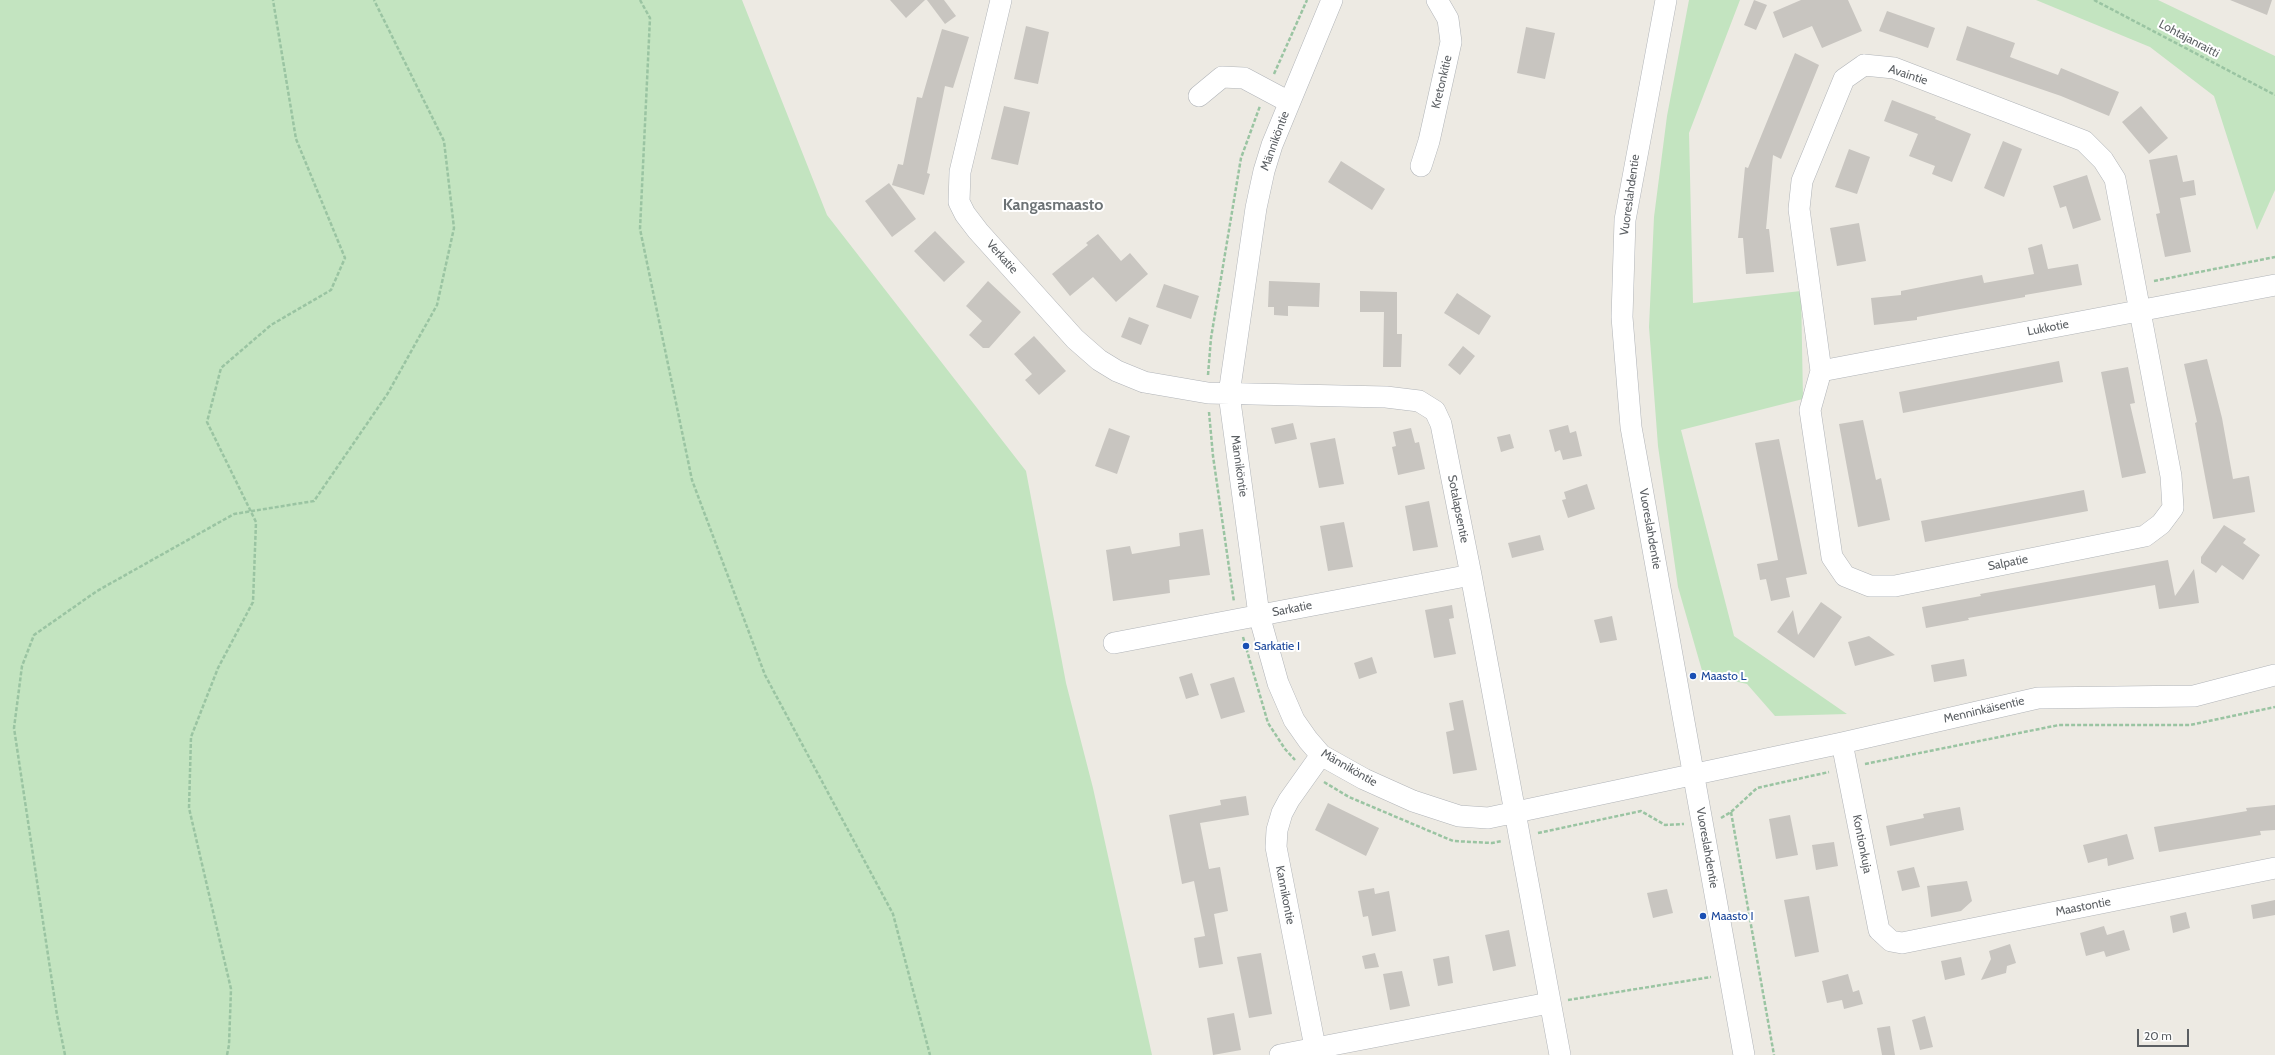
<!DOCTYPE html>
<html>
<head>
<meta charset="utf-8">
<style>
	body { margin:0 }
	#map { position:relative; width:2275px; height:1055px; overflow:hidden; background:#edeae3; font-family:Cabin,sans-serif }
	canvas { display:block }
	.scale { position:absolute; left:2137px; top:1029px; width:52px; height:18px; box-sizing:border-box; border:2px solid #5b5f63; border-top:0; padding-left:5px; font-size:12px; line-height:14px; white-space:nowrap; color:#5b5f63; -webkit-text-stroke:3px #fff; paint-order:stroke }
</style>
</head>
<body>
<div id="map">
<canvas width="2275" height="1055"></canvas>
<div class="scale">20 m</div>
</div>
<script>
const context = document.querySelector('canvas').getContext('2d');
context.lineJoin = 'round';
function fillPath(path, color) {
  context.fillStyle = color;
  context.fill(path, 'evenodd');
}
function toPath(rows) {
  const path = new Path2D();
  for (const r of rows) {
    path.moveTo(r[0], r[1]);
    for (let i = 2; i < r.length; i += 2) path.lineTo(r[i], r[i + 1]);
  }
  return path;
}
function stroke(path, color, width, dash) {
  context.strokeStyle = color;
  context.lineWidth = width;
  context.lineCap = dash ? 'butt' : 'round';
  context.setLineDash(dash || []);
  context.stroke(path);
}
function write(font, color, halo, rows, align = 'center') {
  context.font = font + ' Cabin,sans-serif';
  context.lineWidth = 4;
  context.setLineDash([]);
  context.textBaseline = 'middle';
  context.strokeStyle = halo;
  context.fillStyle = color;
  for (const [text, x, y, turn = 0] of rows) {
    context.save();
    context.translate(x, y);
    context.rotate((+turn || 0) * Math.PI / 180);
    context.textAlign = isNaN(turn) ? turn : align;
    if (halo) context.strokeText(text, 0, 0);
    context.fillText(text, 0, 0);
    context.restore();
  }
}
fillPath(toPath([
	[0,0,742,0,827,215,1026,471,1066,683,1093,788,1152,1055,0,1055],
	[1689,0,1740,0,1689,133,1693,303,1801,291,1803,399,1681,430,1734,636,1847,714,1775,716,1747,684,1703,674,1678,587,1658,446,1649,327,1654,217,1667,116],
	[2036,0,2158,0,2275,56,2275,190,2257,230,2214,96,2150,47]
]), '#c3e4c0');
fillPath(toPath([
	[890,0,925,0,906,18],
	[927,0,944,0,956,16,945,24],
	[1754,0,1767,5,1756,30,1744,25],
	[1801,0,1848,0,1862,31,1822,48,1812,26,1783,38,1773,12],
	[2230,0,2272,0,2267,15],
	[1887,11,1935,28,1928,48,1879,31],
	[1026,26,1049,32,1038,84,1014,79],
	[1967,26,2015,43,2010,57,2058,75,2061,68,2119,92,2109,116,2061,96,1956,60],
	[1526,27,1555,33,1545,79,1517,73],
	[942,29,969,37,953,88,945,86,927,173,930,174,924,195,892,185,898,164,903,165,917,97,922,98],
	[1795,53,1819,65,1781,159,1773,155,1766,229,1769,229,1774,272,1746,274,1743,238,1738,238,1745,167,1748,168],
	[1892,100,1936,117,1935,119,1971,134,1952,182,1932,174,1935,166,1909,156,1918,134,1884,121],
	[1004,106,1030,112,1018,165,991,159],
	[2141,106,2168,138,2149,154,2122,122],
	[2003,141,2022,149,2004,197,1984,188],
	[1849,149,1870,157,1857,194,1835,187],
	[2177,155,2183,182,2194,180,2196,195,2180,198,2191,252,2165,257,2156,214,2160,213,2149,160],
	[1341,161,1385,189,1372,210,1328,182],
	[2087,175,2101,220,2073,229,2066,206,2060,208,2053,186],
	[889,183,916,219,892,237,865,201],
	[1859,223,1866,261,1837,266,1830,228],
	[935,231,965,262,944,282,914,251],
	[1098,234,1121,261,1130,253,1148,274,1116,302,1093,277,1070,296,1052,274,1088,245,1086,243],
	[2042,244,2048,269,2078,264,2082,285,2025,295,2025,297,1917,317,1917,320,1874,325,1871,298,1901,295,1901,291,1982,275,1984,283,2034,274,2028,248],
	[988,281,1021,312,989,348,983,348,969,335,982,321,966,306],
	[1269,281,1320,283,1319,307,1288,306,1288,316,1274,315,1274,307,1268,307],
	[1164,284,1199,296,1191,319,1156,307],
	[1360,291,1397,292,1397,334,1402,334,1401,367,1383,367,1384,312,1360,312],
	[1457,293,1491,316,1479,335,1444,313],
	[1129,317,1149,325,1141,345,1121,337],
	[1034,336,1066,371,1039,395,1025,380,1032,374,1014,354],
	[1463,346,1475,356,1460,375,1448,365],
	[2207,359,2222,418,2233,479,2249,476,2255,512,2213,519,2195,423,2197,422,2184,364],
	[2059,361,2063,382,1903,413,1899,392],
	[2128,367,2135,403,2130,404,2146,473,2122,478,2101,372],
	[1863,420,1876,480,1881,478,1890,520,1858,527,1839,424],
	[1293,423,1297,439,1275,444,1271,428],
	[1568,425,1570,433,1576,431,1582,456,1563,460,1560,450,1555,452,1549,430],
	[1109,428,1130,436,1117,474,1095,466],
	[1411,428,1415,443,1419,442,1425,469,1398,475,1392,447,1396,446,1393,432],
	[1510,434,1514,448,1501,452,1497,437],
	[1335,438,1344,484,1319,488,1310,443],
	[1779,439,1807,574,1786,578,1790,597,1771,601,1766,579,1760,580,1757,564,1778,560,1755,443],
	[1587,484,1595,509,1568,518,1562,500,1566,499,1564,492],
	[2084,490,2088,511,1925,542,1921,521],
	[1429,501,1438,547,1413,551,1405,506],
	[1344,522,1353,567,1328,571,1320,526],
	[2224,525,2246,539,2243,543,2260,555,2243,580,2222,565,2216,573,2201,563,2201,557],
	[1203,529,1210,575,1169,580,1170,593,1113,601,1106,550,1130,546,1132,554,1180,546,1179,533],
	[1540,535,1544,550,1512,558,1508,543],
	[2168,560,2175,596,2194,569,2199,603,2159,609,2155,585,1968,618,1969,620,1926,628,1922,607,1981,596,1980,594],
	[1821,602,1842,617,1814,658,1777,632,1793,610,1798,635],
	[1452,605,1454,618,1449,619,1456,654,1434,658,1425,610],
	[1612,616,1617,640,1600,643,1594,620],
	[1869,636,1895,655,1855,666,1848,642],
	[1372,657,1377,673,1359,679,1354,663],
	[1964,659,1967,676,1934,682,1931,665],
	[1192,673,1199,695,1186,699,1179,677],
	[1234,677,1245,712,1221,719,1210,684],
	[1463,700,1477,770,1453,774,1446,732,1454,730,1449,703],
	[1246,796,1249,815,1200,823,1209,869,1220,867,1228,911,1214,914,1223,964,1199,968,1194,938,1205,936,1194,881,1182,884,1169,815,1221,805,1220,800],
	[1328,803,1379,828,1366,856,1315,830],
	[2275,805,2275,830,2260,831,2261,835,2159,852,2154,827,2247,811,2246,808],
	[1960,807,1964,830,1890,846,1886,826,1924,818,1923,814],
	[1790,815,1798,855,1776,859,1769,819],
	[2127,834,2134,859,2108,866,2107,858,2088,863,2083,845],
	[1834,842,1838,866,1816,870,1812,845],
	[1914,867,1920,887,1902,891,1897,871],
	[1967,881,1972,901,1961,911,1931,917,1927,886],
	[1374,888,1375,894,1389,891,1396,931,1372,936,1368,916,1363,917,1358,891],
	[1667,889,1673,913,1653,918,1647,893],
	[1809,896,1819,952,1795,957,1784,900],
	[2275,900,2275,915,2253,919,2251,905],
	[2186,912,2190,928,2173,933,2170,916],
	[2104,926,2107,935,2124,930,2130,950,2106,957,2104,951,2086,956,2080,933],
	[1509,930,1516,966,1493,971,1485,935],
	[2010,944,2016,963,2007,966,2006,973,1981,980,1991,959,1989,951],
	[1261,953,1272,1014,1249,1018,1237,957],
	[1375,953,1379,967,1365,969,1362,956],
	[1449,956,1453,983,1438,986,1433,959],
	[1961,957,1965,975,1945,980,1941,961],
	[1402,971,1410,1006,1390,1010,1383,974],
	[1848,974,1853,992,1859,990,1863,1004,1844,1009,1842,1000,1827,1003,1822,981],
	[1234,1013,1241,1050,1213,1055,1207,1018],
	[1925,1016,1933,1047,1920,1050,1912,1020],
	[1890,1026,1895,1055,1882,1055,1877,1028]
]), '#c8c5c0');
const minor = toPath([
	[1001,0,960,172,959,202,965,214,978,231,1075,339,1099,360,1117,371,1144,382,1208,393,1386,397,1419,401,1435,411,1441,424,1471,575,1560,1055],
	[1332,0,1272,145,1264,171,1256,208,1229,394,1259,615,1278,683,1294,720,1308,740,1321,755,1364,779,1413,801,1459,816,1488,818,1842,743,2038,698,2194,696,2275,675],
	[1666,0,1625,220,1622,317,1631,427,1744,1055],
	[1864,65,1894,68,2084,141,2103,160,2115,179,2171,476,2173,508,2161,524,2145,536,1895,586,1870,586,1845,576,1832,557,1810,410,1821,371,1799,209,1802,181,1844,79,1864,65],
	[1199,96,1222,77,1244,78,1289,102],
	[1421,166,1429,141,1451,42,1448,19,1437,0],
	[1821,371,2275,285],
	[1114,643,1471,575],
	[1842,743,1879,930,1891,941,1902,943,2275,868],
	[1315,1047,1276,847,1277,830,1282,813,1289,800,1321,755],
	[1280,1055,1549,1003]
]);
stroke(minor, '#b1b4b8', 22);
stroke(toPath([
	[640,0,650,18,640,229,692,480,765,675,893,914,930,1055],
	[2094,0,2275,95],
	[1274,74,1307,0],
	[2154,281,2275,257],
	[1208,375,1211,338,1241,158,1260,106],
	[1209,412,1213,456,1234,602],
	[1243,637,1268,723,1285,749,1295,760],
	[1865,764,2059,725,2190,725,2275,707],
	[1324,782,1349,797,1453,841,1492,843,1502,841],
	[1731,812,1774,1055],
	[1721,818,1731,812,1757,788,1829,772],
	[1538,833,1641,811,1665,825,1684,824],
	[1568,1000,1711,977],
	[65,1055,57,1015,14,728,22,666,34,635,97,591,234,514,314,501,388,393,437,305,454,228,444,141,374,0],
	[227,1055,229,1045,231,989,189,808,191,737,218,668,253,602,256,522,207,422,221,368,271,325,331,290,345,258,296,139,273,0]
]), '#9ac4a2', 2.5, [4, 2]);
stroke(minor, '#fff', 21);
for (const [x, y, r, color] of [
	[1246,646,4,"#1a4fb4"],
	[1693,676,4,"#1a4fb4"],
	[1703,916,4,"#1a4fb4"]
]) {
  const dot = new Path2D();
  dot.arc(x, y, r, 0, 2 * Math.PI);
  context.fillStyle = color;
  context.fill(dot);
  stroke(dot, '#fff', 1.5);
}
write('12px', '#5b5f63', '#fff', [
	["Lohtajanraitti",2189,39,28],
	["Avaintie",1908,75,18],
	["Kretonkitie",1442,82,-77],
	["Männiköntie",1275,141,-70],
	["Vuoreslahdentie",1630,195,-82],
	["Verkatie",1002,257,48],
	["Lukkotie",2048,328,-11],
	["Männiköntie",1239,466,82],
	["Sotalapsentie",1458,509,79],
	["Vuoreslahdentie",1650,529,80],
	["Salpatie",2008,563,-11],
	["Sarkatie",1292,609,-11],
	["Menninkäisentie",1984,710,-13],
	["Männiköntie",1349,768,30],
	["Kontionkuja",1862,844,79],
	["Vuoreslahdentie",1707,848,80],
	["Kannikontie",1285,895,79],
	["Maastontie",2083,907,-11]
]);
write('12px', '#164399', '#fff', [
	["Sarkatie I",1254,646],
	["Maasto L",1701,676],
	["Maasto I",1711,916]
], 'left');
write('bold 16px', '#6c7275', '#fff', [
	["Kangasmaasto",1053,205]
]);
</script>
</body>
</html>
